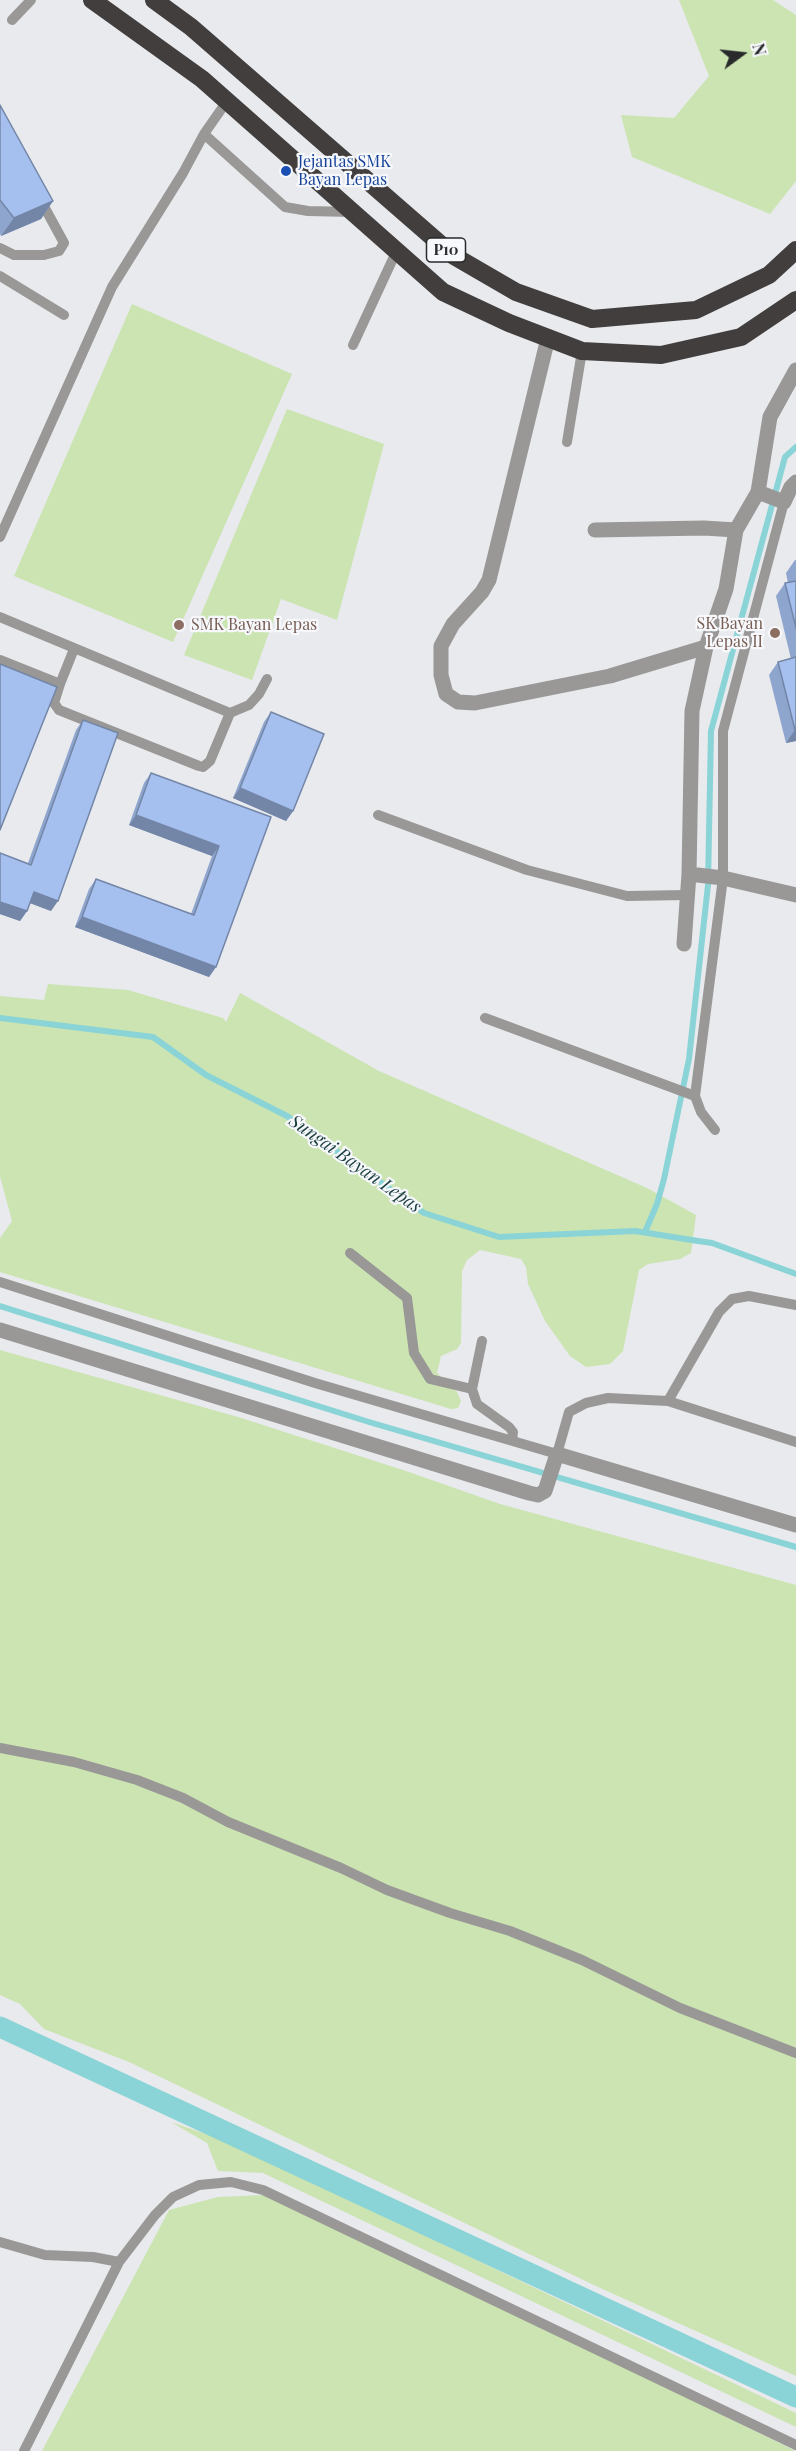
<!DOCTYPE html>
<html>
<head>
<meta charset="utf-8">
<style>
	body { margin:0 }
	#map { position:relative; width:796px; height:2451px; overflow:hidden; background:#e8eaed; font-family:"Playfair Display",serif }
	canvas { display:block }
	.north { position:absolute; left:712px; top:24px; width:60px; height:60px; -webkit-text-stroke:4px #f6f8fb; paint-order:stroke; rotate:75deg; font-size:16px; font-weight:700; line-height:24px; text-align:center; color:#292a2b }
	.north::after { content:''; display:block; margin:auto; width:21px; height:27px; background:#292a2b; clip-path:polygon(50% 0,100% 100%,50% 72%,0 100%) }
</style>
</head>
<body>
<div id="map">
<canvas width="796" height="2451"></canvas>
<div class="north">N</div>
</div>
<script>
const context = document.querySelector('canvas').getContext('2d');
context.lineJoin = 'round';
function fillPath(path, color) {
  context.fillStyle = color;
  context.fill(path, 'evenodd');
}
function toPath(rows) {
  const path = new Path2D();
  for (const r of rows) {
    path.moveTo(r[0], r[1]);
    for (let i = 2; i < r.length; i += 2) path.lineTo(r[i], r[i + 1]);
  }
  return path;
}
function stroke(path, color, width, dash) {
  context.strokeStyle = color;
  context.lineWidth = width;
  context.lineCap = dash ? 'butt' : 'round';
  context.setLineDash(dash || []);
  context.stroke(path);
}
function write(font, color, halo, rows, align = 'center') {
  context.font = font + ' "Playfair Display",serif';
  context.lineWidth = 4.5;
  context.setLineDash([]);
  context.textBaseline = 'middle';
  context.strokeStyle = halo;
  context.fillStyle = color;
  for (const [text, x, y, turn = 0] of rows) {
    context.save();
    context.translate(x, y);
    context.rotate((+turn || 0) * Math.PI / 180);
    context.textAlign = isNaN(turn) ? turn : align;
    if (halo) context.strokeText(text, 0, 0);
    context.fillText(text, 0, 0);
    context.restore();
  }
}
fillPath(toPath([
	[679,0,773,0,796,15,796,181,770,214,632,157,621,115,674,118,709,76],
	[132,304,292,374,173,642,14,576],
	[287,409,384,444,337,620,281,599,252,680,184,655],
	[48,984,128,990,223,1018,226,1022,240,993,379,1071,647,1188,696,1215,691,1253,680,1259,648,1264,639,1270,623,1351,610,1364,586,1367,570,1356,545,1321,528,1284,526,1267,521,1259,480,1250,467,1260,462,1271,461,1343,457,1349,441,1356,437,1373,457,1392,461,1401,458,1408,451,1409,0,1272,0,1238,12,1221,0,1176,0,996,44,1000],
	[0,1350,238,1417,406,1471,500,1504,796,1585,796,2376,598,2287,129,2062,44,2029,20,2004,0,1995],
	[171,2122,232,2143,796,2413,796,2427,263,2173,218,2171,207,2143],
	[264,2195,394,2255,796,2451,42,2451,169,2210,218,2197]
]), '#cbe4b1');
stroke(toPath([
	[0,1018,153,1037,206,1075,287,1116,424,1213,499,1237,635,1231,698,1241,712,1243,796,1274],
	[645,1232,657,1204,664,1179,689,1059,708,885,711,731,785,457,796,447],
	[0,1306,369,1422,796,1547]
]), '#8ad4d7', 6);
stroke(toPath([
	[0,2027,796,2397]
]), '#8ad4d7', 21);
stroke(toPath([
	[12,20,31,0],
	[204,134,285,207,308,211,352,212],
	[0,248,14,255,44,255,59,251,64,243,40,199],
	[0,276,64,315],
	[353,345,397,250],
	[567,442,582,351],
	[0,537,112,287,183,173,204,134,227,101],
	[0,617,230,713,249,705,259,694,267,679],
	[0,660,60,684,54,703,59,710,199,766,203,767,210,761,230,713],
	[60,684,74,649],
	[378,815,527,870,627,896,686,895],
	[485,1018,695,1096],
	[715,1130,701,1112,695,1096,723,878,723,731,784,502],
	[350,1253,407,1298,414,1353,430,1379,472,1389],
	[0,1282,315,1383,557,1454,569,1412,586,1403,608,1398,668,1401,796,1442],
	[482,1341,472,1389,477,1404,509,1427,513,1432,512,1440],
	[668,1401,719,1312,732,1299,749,1296,796,1305],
	[0,1748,74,1762,137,1780,183,1798,228,1822,341,1868,387,1890,450,1913,510,1931,582,1960,680,2008,796,2053],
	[0,2242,45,2255,93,2257,119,2262],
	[24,2451,119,2262,155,2215,173,2197,199,2185,231,2182,263,2190,796,2445]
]), '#999897', 10);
stroke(toPath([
	[548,338,489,580,482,592,453,624,441,646,441,675,446,694,458,702,475,703,610,676,706,647],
	[758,492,784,502,791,487,796,482],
	[595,530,704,528,736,530],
	[689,874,723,878,796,895],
	[684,944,689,874,692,711,706,647,726,589,736,530,758,492,770,417,796,370],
	[0,1330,529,1493,538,1495,545,1491,557,1454,796,1525]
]), '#999897', 15);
stroke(toPath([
	[92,0,202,79,443,292,509,323,582,351,661,355,741,337,796,300],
	[154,0,191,27,454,256,516,292,592,319,696,310,769,275,796,250]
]), '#413e3d', 18);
fillPath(toPath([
	[0,105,53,201,41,219,1,236,0,234],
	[795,560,796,560,796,741,786,743,769,675,778,662,791,659,776,596,785,583,788,583,786,573],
	[271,712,293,811,286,821,233,798,264,722],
	[83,720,51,911,30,903,27,911,20,921,0,914,0,853,28,863,76,730],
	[151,773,271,817,216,967,209,977,75,927,89,889,96,879,191,914,212,856,129,825,144,783]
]), '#8ea5ce');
fillPath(toPath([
	[53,201,41,219,1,236,14,218],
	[795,730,796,730,796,741,786,743],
	[240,788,293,811,286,821,233,798],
	[136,815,219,846,212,856,129,825],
	[34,892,58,901,51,911,27,902],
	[0,902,27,911,20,921,0,914],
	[82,917,216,967,209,977,75,927]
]), '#7486a7');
const building = toPath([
	[0,105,53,201,14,218,0,200,0,105],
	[796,581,796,628,785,583,796,581],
	[796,657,796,730,795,730,778,662,796,657],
	[0,664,57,687,0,830,0,664],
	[271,712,324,734,293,811,240,788,271,712],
	[83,720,118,733,58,901,34,892,27,911,0,902,0,853,31,865,83,720],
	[151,773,271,817,216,967,82,917,96,879,194,915,219,846,136,815,151,773]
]);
fillPath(building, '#a5c0ef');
stroke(building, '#7486a7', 1.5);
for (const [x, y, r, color] of [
	[286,171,6,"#1a4fb4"],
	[179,625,6,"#8d6e63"],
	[775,633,6,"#8d6e63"]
]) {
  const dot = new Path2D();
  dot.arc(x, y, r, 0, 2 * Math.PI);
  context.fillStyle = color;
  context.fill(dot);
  stroke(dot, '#f6f8fb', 2);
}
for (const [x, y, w] of [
	[446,250,39]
]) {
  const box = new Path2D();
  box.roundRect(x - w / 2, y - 12, w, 24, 4.5);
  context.fillStyle = '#f6f8fb';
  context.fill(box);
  stroke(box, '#292a2b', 1.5);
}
write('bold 15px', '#292a2b', null, [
	["P10",446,250]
]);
write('16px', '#164399', '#f6f8fb', [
	["Jejantas SMK",298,162],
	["Bayan Lepas",298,180]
], 'left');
write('16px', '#785e54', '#f6f8fb', [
	["SK Bayan",763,624],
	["Lepas II",763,642],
	["SMK Bayan Lepas",191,625,"left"]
], 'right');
write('italic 18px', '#1a3e3f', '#f6f8fb', [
	["Sungai Bayan Lepas",355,1164,35]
]);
</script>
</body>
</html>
